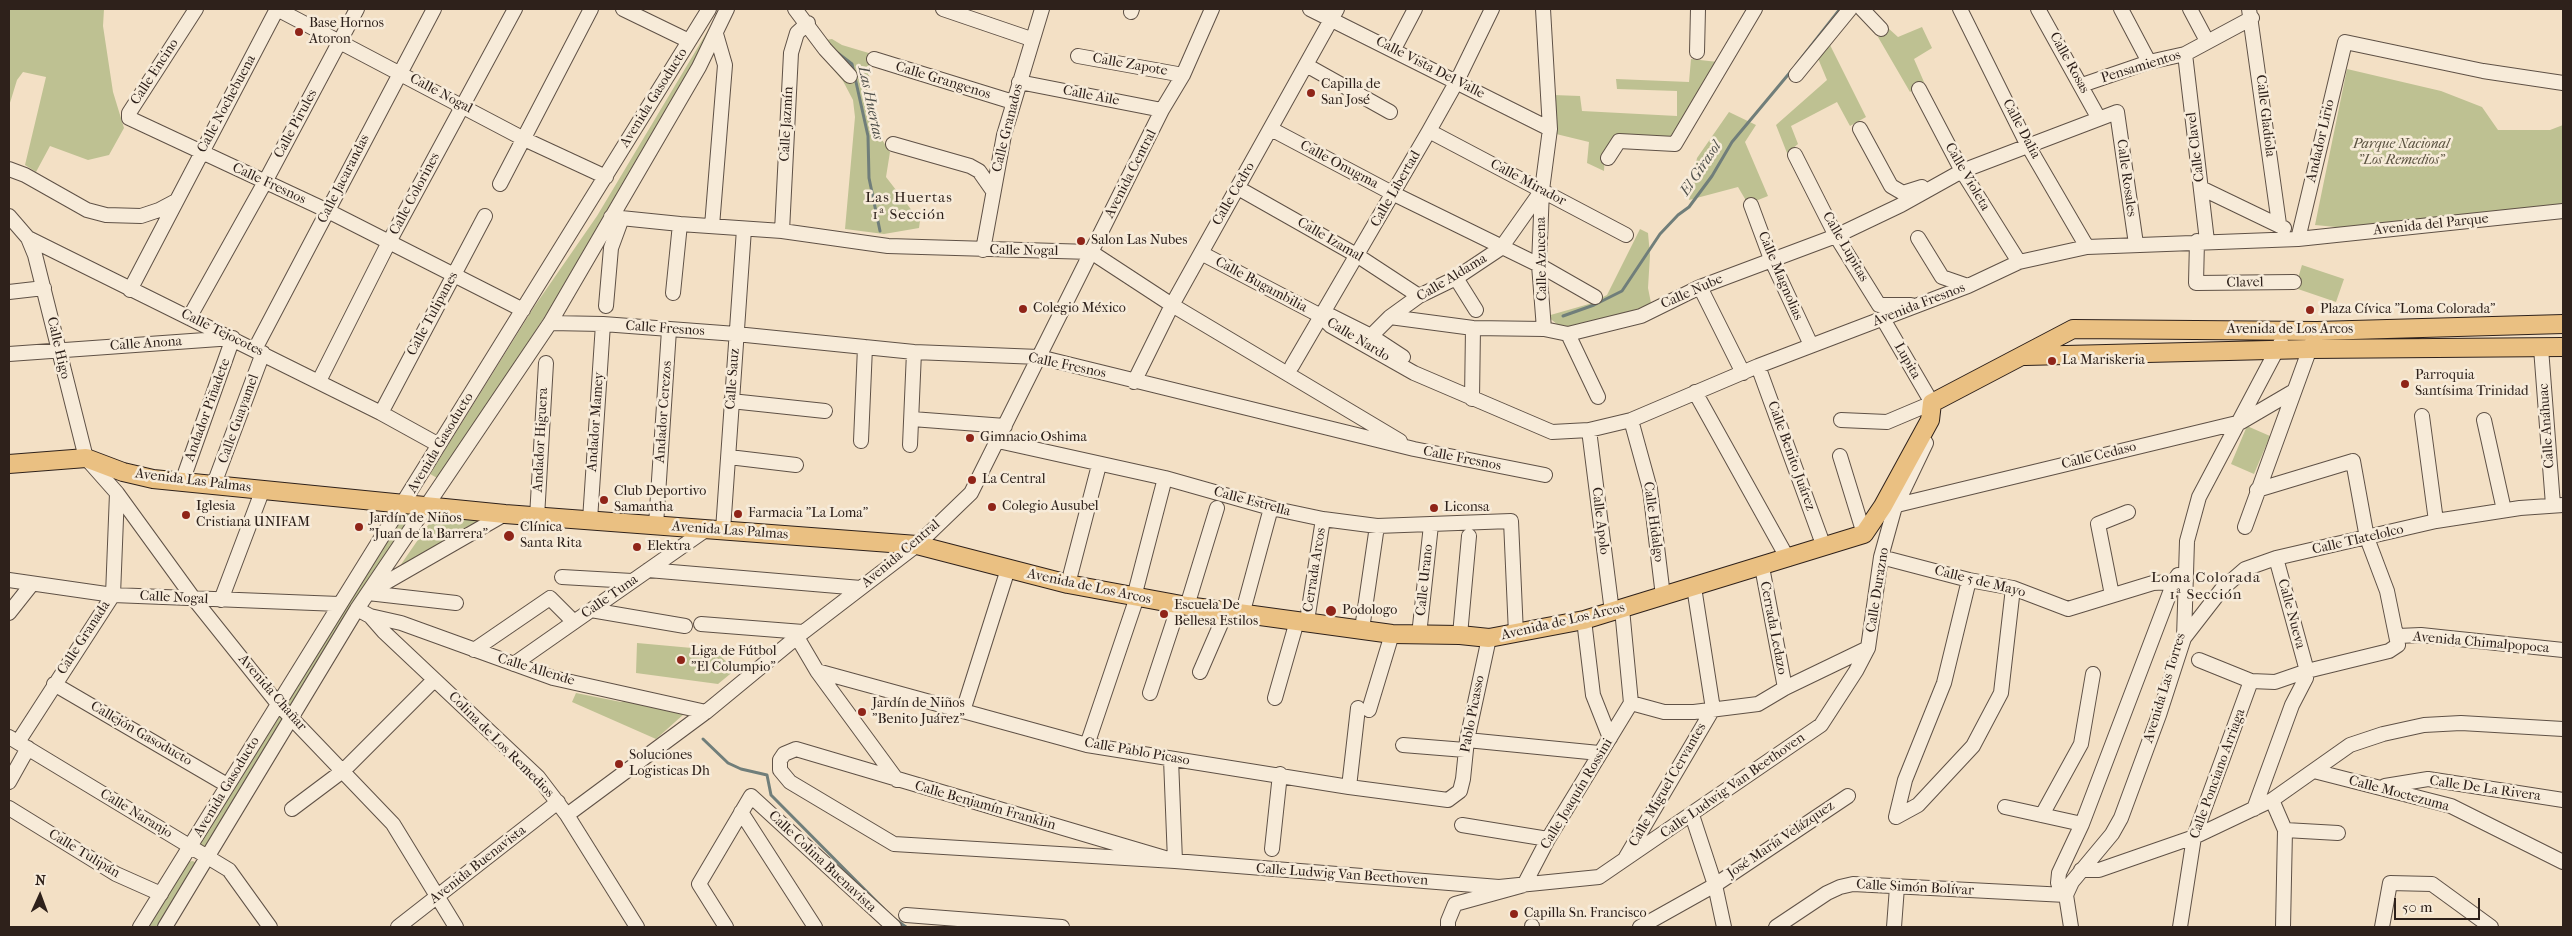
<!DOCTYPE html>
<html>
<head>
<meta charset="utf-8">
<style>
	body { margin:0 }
	#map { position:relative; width:2572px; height:936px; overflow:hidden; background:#f3e0c5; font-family:"IM FELL French Canon",serif }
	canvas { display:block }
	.frame { position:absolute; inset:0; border:10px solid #2e211b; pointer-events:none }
	.north { position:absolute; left:15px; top:871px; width:50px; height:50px; -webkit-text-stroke:4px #f7ebd9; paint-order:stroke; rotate:2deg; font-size:14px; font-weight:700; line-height:20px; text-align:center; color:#2e211b }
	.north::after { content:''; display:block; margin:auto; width:18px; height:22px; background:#2e211b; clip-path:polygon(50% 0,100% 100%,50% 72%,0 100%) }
	.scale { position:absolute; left:2394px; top:898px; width:86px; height:22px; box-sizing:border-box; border:2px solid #2e211b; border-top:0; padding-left:6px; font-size:15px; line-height:18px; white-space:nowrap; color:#2e211b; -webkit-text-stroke:4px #f7ebd9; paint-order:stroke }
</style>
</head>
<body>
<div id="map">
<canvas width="2572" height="936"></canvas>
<div class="frame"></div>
<div class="north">N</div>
<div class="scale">50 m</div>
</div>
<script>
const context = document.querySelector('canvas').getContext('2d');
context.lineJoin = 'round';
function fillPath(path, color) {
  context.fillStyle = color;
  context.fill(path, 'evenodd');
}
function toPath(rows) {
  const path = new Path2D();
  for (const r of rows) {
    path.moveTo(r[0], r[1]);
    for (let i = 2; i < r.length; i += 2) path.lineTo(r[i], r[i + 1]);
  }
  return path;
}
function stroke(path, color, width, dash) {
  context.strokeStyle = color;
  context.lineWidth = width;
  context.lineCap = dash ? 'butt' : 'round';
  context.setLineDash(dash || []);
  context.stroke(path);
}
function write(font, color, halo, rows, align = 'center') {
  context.font = font + ' "IM FELL French Canon",serif';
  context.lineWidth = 5;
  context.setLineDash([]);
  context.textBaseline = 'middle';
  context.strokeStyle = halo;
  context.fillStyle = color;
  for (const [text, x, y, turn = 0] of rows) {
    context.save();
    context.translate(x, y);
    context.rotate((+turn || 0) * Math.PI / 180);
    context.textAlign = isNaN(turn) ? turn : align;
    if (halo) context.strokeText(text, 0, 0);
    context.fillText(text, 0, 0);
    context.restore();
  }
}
fillPath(toPath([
	[9,9,104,9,103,26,113,92,124,128,109,155,88,160,50,146,36,172,25,165,46,77,23,72,17,80,9,106],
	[713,22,703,54,560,293,439,479,430,474,534,307,597,216],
	[1922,27,1932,48,1914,59,1924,82,1910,92,1878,37,1888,28,1898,37],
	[832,39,842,45,872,54,867,94,875,129,890,152,886,177,920,221,919,228,884,234,845,229,855,117,853,100,843,81,814,47,816,44,825,40],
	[1830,45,1866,117,1850,126,1837,102,1791,126,1798,144,1787,153,1776,125,1827,80,1817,56],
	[1691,59,1718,62,1671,140,1614,137,1605,154,1604,171,1587,163,1589,142,1552,133,1553,95,1580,96,1582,111,1677,116,1677,91,1617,89,1616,79,1689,82],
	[2347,69,2441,91,2482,107,2498,130,2550,130,2563,125,2563,207,2346,228,2315,225],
	[1729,112,1756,125,1745,142,1768,196,1748,204,1738,187,1689,200,1697,158],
	[1640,229,1648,233,1650,255,1648,288,1651,303,1631,314,1576,327,1558,325,1547,316,1589,304,1607,295],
	[2302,265,2344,279,2336,302,2295,288],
	[2247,426,2270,436,2254,474,2231,464],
	[409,508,417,511,292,709,286,702],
	[433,518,489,521,393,576],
	[637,643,714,650,735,670,718,684,636,673],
	[576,693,621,702,629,699,684,714,656,739,572,702],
	[280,716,285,722,209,849,198,846],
	[193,861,196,863,161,927,148,927,186,862]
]), '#bec192');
stroke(toPath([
	[835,51,852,64,868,136,869,178,880,231],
	[1796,65,1840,9],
	[1563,316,1594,305,1622,291,1660,234,1678,215,1689,207,1712,176,1732,142,1792,70],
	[703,739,728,763,741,769,767,775,771,795,884,909],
	[896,920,906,927]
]), '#707e7a', 3);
const minor = toPath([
	[196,9,129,113,129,118,328,211,523,310],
	[277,9,524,139,606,177],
	[623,9,689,41],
	[795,9,825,49,850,76],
	[943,9,1031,39],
	[1310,9,1550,129],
	[1543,9,1550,129,1542,190,1539,265,1544,329],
	[1862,9,1881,29],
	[1960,9,2027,144,2087,247],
	[2038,9,2098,117],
	[2121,9,2149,62],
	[2190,9,2207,41],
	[2249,9,2279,224],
	[1131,12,1132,9],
	[1394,49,1415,9],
	[1697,52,1698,9],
	[2185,54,2207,241],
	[1078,56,1183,75],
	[874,59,1013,102],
	[1306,65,1390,112],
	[1796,75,1850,9],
	[1019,82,1162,110],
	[2082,85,2149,62,2185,54,2252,18],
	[1919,89,1962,171,2019,262],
	[1271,129,1392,193,1539,265,1595,297],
	[1860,129,1891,186,1903,193,1922,187],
	[1429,131,1626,235],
	[893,144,970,166,979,171,993,191],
	[1795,155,1836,236,1879,305,1911,305],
	[1608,158,1619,141,1675,144,1755,9],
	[9,169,25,175,87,210,106,215,141,216,159,210,176,201],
	[500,184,591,9],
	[1238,188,1358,256,1419,296],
	[2201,188,2284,228],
	[1751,205,1771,259,1811,345],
	[9,216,28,238,381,413,439,445],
	[611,217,680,224,782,231,888,246,1091,252,1172,305,1400,441],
	[712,226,725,65,716,34],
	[782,231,791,53,797,33,808,23],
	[28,238,35,255,86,458,117,493,194,599,278,704,393,824,456,927],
	[1918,238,1942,277,1968,286],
	[2298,239,2345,42,2483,71,2563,83],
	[2197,241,2196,283,2294,282],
	[983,250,1004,135,1042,9],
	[1201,253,1321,316,1331,326,1414,373,1552,432,1589,430,1631,420,1758,366,1968,286,2019,262,2087,247,2298,239,2563,211],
	[1456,278,1476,310],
	[1700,287,1743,373],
	[130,290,277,9],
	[9,292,44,288],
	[673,293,680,224],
	[606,306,611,248,622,218],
	[1331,316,1371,336,1403,357],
	[1390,317,1473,328,1544,329,1568,334,1641,316,1700,287,1836,236,1901,205,1962,171,2117,112,2136,244],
	[189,318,265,182,357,9],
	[550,323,603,324,736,334,914,352,1039,357,1414,449,1545,475],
	[1568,334,1598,397],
	[1371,336,1390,317,1419,296,1456,278,1501,248,1542,190],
	[2541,348,2553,505],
	[255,349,434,9],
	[9,354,233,338,182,482],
	[1292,366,1429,131,1457,81,1492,9],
	[1758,366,1824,547],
	[319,381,389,242,515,9],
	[1134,382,1172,305,1337,9],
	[1695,392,1788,559],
	[1472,399,1473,328],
	[731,401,825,411],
	[381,413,485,216],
	[2422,416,2436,521],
	[912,419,1005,426],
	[1631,420,1650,489,1663,596],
	[1841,420,1887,422,1932,403,1883,319],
	[2484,420,2504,510],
	[1589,430,1612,612],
	[861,441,865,347],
	[998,441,1165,478,1271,508,1323,519,1377,526,1511,521,1516,634],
	[910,445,914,352],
	[1840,456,1864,534],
	[729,457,796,465],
	[214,484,263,353],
	[1897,505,2241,422,2294,391],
	[537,517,546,363],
	[590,520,603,324],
	[656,525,669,330],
	[2245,527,2313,340],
	[723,530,744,229],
	[1881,557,1969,580,2013,588,2068,609,2153,583,2174,582,2178,575],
	[1762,567,1785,688],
	[648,570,861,588],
	[562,577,632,581],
	[9,580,113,595,339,604],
	[1068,584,1099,465],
	[371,591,505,514],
	[368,593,456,603],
	[2112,595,2098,524,2128,512],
	[1134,597,1165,478],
	[221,600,263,489],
	[1187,606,1217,508],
	[357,609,370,616,384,632,538,777,567,815,637,927],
	[1622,609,1631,703],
	[591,610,685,626],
	[9,613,32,584],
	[1242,615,1271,508],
	[370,616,401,623,553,678,706,712],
	[1584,620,1593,695,1610,738],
	[1307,621,1323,519],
	[701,624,803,632],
	[1362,629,1377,526],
	[1419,635,1431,525],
	[1460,635,1469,536],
	[2398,636,2421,635,2563,650],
	[797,637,817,671,897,780],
	[2184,638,2222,589,2245,569,2276,558,2436,521,2520,508,2563,505],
	[474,650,550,598,574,622],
	[2199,660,2251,681,2275,682,2307,671,2389,651,2398,645,2387,591,2367,538,2353,461,2257,490],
	[514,664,707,529],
	[817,671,1087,745,1349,787,1448,800,1460,791,1463,779,1467,740,1489,638],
	[1200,672,1226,612],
	[54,684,227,785],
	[1150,693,1179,605],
	[1275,698,1297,621],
	[1631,703,1664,712,1694,712,1758,704,1785,688,1868,648],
	[1369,710,1392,634],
	[963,711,1008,569],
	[9,737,229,870,270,927],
	[1467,740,1599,753],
	[18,742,113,595,117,493],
	[1087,745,1137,597],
	[1403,745,1465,750],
	[1171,759,1175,861],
	[2314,771,2451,806,2563,862],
	[9,782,28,748],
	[2385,786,2428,779,2563,800],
	[1349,787,1358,708],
	[2272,800,2285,830,2283,927],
	[2005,807,2082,824],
	[9,808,116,874,161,894],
	[292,809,344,770,434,680],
	[2254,809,2292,705,2306,678,2307,671,2276,558],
	[741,812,815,927],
	[567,815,706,712,797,637,917,545,971,493,1162,110,1183,75,1212,9],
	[1692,815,1715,885,1724,927],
	[2042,815,2081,744,2093,674],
	[1896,817,1918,805,1973,746,2001,693,2013,588],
	[1896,817,1905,780,1944,683,1969,580],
	[1462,825,1548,839],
	[2285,830,2338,833],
	[1272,849,1280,774],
	[1626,857,1713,709,1694,587],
	[1175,861,796,749,784,754,780,760,780,770,790,782,894,844,1175,861,1499,887,1599,877,1821,725,1856,671,1868,648,1881,557,1894,510,1926,443],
	[2081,870,2099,870,2194,837,2272,800,2350,745,2383,734,2424,725,2461,723,2563,729],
	[2066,895,2058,883,2059,873,2082,824,2174,582],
	[906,915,1062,927],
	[140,927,709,9],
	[165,927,357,609,550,323,699,67,727,9],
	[398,927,558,802],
	[726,927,699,884,751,796,894,927],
	[1448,927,1448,921,1455,904,1524,885,1548,839,1631,703],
	[1532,927,1532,926],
	[1640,927,1715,885,1848,796],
	[1776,927,1827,893,1840,887,1853,884,2066,895],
	[1894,927,1897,887],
	[2071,927,2066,895,2072,882,2112,834,2121,818,2159,715,2184,638,2187,541,2199,497,2281,342],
	[2180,927,2194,837,2251,681],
	[2382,927,2390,883,2432,884,2491,927]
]);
const major = toPath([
	[2025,356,2310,349,2563,347],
	[9,464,86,458,123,472,153,479,505,514,917,545,1068,584,1187,606,1392,634,1460,635,1489,638,1584,620,1864,534,1883,506,1930,420,1932,403,2073,329,2317,331,2563,324]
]);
stroke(minor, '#5f5146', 16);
stroke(major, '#2e211b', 20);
stroke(minor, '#f7ebd9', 14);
stroke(major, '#eac082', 18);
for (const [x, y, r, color] of [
	[299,32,5,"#8f2418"],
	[1311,93,5,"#8f2418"],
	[1081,241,5,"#8f2418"],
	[1023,309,5,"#8f2418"],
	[2310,310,5,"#8f2418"],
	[2052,361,5,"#8f2418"],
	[2405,384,5,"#8f2418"],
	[970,438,5,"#8f2418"],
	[972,480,5,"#8f2418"],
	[604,500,5,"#8f2418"],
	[992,507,5,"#8f2418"],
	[1434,508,5,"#8f2418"],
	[738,514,5,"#8f2418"],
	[186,515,5,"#8f2418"],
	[359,527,5,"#8f2418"],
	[509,536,6,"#8f2418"],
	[637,547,5,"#8f2418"],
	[1331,611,6,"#8f2418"],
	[1164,614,5,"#8f2418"],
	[681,660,5,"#8f2418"],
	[862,712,5,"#8f2418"],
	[619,764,5,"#8f2418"],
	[1514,914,5,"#8f2418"]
]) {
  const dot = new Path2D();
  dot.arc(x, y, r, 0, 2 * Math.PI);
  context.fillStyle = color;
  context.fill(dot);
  stroke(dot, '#f7ebd9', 2);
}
write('14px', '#2e211b', '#f7ebd9', [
	["Base Hornos",309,24],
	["Atoron",309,40],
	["Capilla de",1321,85],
	["San José",1321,101],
	["Salon Las Nubes",1091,241],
	["Colegio México",1033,309],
	["Plaza Cívica \"Loma Colorada\"",2320,310],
	["La Mariskeria",2062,361],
	["Parroquia",2415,376],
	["Santísima Trinidad",2415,392],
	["Gimnacio Oshima",980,438],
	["La Central",982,480],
	["Club Deportivo",614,492],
	["Samantha",614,508],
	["Iglesia",196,507],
	["Cristiana UNIFAM",196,523],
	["Colegio Ausubel",1002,507],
	["Liconsa",1444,508],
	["Farmacia \"La Loma\"",748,514],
	["Jardín de Niños",369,519],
	["\"Juan de la Barrera\"",369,535],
	["Clínica",520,528],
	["Santa Rita",520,544],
	["Elektra",647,547],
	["Escuela De",1174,606],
	["Bellesa Estilos",1174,622],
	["Podologo",1342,611],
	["Liga de Fútbol",691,652],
	["\"El Columpio\"",691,668],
	["Jardín de Niños",872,704],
	["\"Benito Juárez\"",872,720],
	["Soluciones",629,756],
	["Logisticas Dh",629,772],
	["Capilla Sn. Francisco",1524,914]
], 'left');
write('14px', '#2e211b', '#f7ebd9', [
	["Calle Rosas",2069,63,61],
	["Calle Zapote",1130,65,10],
	["Pensamientos",2141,67,-17],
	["Calle Vista Del Valle",1430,68,27],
	["Calle Encino",155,72,-57],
	["Calle Grangenos",943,81,17],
	["Calle Nogal",441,94,28],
	["Calle Aile",1091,96,11],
	["Avenida Gasoducto",654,98,-58],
	["Calle Nochebuena",227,104,-62],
	["Calle Gladiola",2265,116,83],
	["Calle Pirules",296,124,-62],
	["Calle Jazmín",787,124,-87],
	["Calle Granados",1008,128,-76],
	["Calle Dalia",2021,129,62],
	["Andador Lirio",2321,141,-77],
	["Calle Clavel",2196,147,-97],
	["Calle Onugma",1339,165,28],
	["Avenida Central",1131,174,-63],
	["Calle Violeta",1967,177,60],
	["Calle Rosales",2126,178,82],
	["Calle Jacarandas",344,179,-63],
	["Calle Mirador",1528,183,28],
	["Calle Fresnos",269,184,25],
	["Calle Libertad",1396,189,-60],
	["Calle Colorines",415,194,-62],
	["Calle Cedro",1234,194,-60],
	["Avenida del Parque",2431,225,-6],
	["Calle Izamal",1330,240,30],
	["Calle Lupitas",1845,247,60],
	["Calle Nogal",1024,251,1],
	["Calle Azucena",1542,259,-91],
	["Calle Magnolias",1780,276,67],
	["Calle Aldama",1452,278,-31],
	["Clavel",2245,283,-1],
	["Calle Bugambilia",1261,285,28],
	["Calle Nube",1692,292,-24],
	["Avenida Fresnos",1919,305,-21],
	["Calle Tulipanes",433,314,-62],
	["Calle Fresnos",665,329,4],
	["Avenida de Los Arcos",2290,330],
	["Calle Tejocotes",222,333,26],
	["Calle Nardo",1358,340,31],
	["Calle Anona",146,344,-4],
	["Calle Higo",58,348,77],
	["Lupita",1907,361,60],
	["Calle Fresnos",1067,366,12],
	["Calle Sauz",733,379,-86],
	["Andador Piñadete",208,410,-70],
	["Andador Cerezos",664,412,-86],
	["Calle Guayamel",239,419,-70],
	["Andador Mamey",596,422,-86],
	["Calle Anáhuac",2547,426,-94],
	["Andador Higuera",541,440,-87],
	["Avenida Gasoducto",441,443,-59],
	["Calle Benito Juárez",1791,456,70],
	["Calle Cedaso",2099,456,-14],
	["Calle Fresnos",1462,459,11],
	["Avenida Las Palmas",193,481,7],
	["Calle Estrella",1252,502,15],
	["Calle Apolo",1600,521,83],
	["Calle Hidalgo",1653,522,82],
	["Avenida Las Palmas",730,531,4],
	["Calle Tlatelolco",2358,540,-13],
	["Avenida Central",901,554,-40],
	["Cerrada Arcos",1315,570,-81],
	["Calle Urano",1425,580,-84],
	["Calle 5 de Mayo",1980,582,14],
	["Avenida de Los Arcos",1089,587,12],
	["Calle Durazno",1878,590,-81],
	["Calle Tuna",610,597,-35],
	["Calle Nogal",174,598,3],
	["Calle Nueva",2291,614,75],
	["Avenida de Los Arcos",1563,622,-13],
	["Cerrada Ledazo",1773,628,79],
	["Calle Granada",84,638,-57],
	["Avenida Chimalpopoca",2481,643,5],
	["Calle Allende",536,670,17],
	["Avenida Las Torres",2165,688,-73],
	["Avenida Chañar",272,693,49],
	["Pablo Picasso",1473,714,-79],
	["Callejón Gasoducto",141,734,30],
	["Colina de Los Remedios",501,745,45],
	["Calle Pablo Picaso",1137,752,10],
	["Calle Ponciano Arriaga",2218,774,-70],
	["Calle Miguel Cervantes",1668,785,-60],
	["Calle Ludwig Van Beethoven",1733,786,-35],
	["Avenida Gasoducto",227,787,-59],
	["Calle De La Rivera",2485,789,8],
	["Calle Joaquín Rossini",1577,794,-59],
	["Calle Moctezuma",2399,794,15],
	["Calle Benjamín Franklin",985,806,16],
	["Calle Naranjo",136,814,31],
	["José María Velázquez",1781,840,-34],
	["Calle Tulipán",84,854,31],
	["Calle Colina Buenavista",822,862,43],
	["Avenida Buenavista",478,865,-38],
	["Calle Ludwig Van Beethoven",1342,875,4],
	["Calle Simón Bolívar",1915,888,3]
]);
write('italic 14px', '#59513f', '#f7ebd9', [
	["Parque Nacional",2401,145],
	["\"Los Remedios\"",2401,161]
]);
write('italic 15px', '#4f504b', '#f7ebd9', [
	["Las Huertas",870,103,78],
	["El Girasol",1701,169,-56]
]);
context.letterSpacing = '1px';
write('15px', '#2e211b', '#f7ebd9', [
	["Las Huertas",909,198],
	["1ª Sección",909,215],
	["Loma Colorada",2206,578],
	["1ª Sección",2206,595]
]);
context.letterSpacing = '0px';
</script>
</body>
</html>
